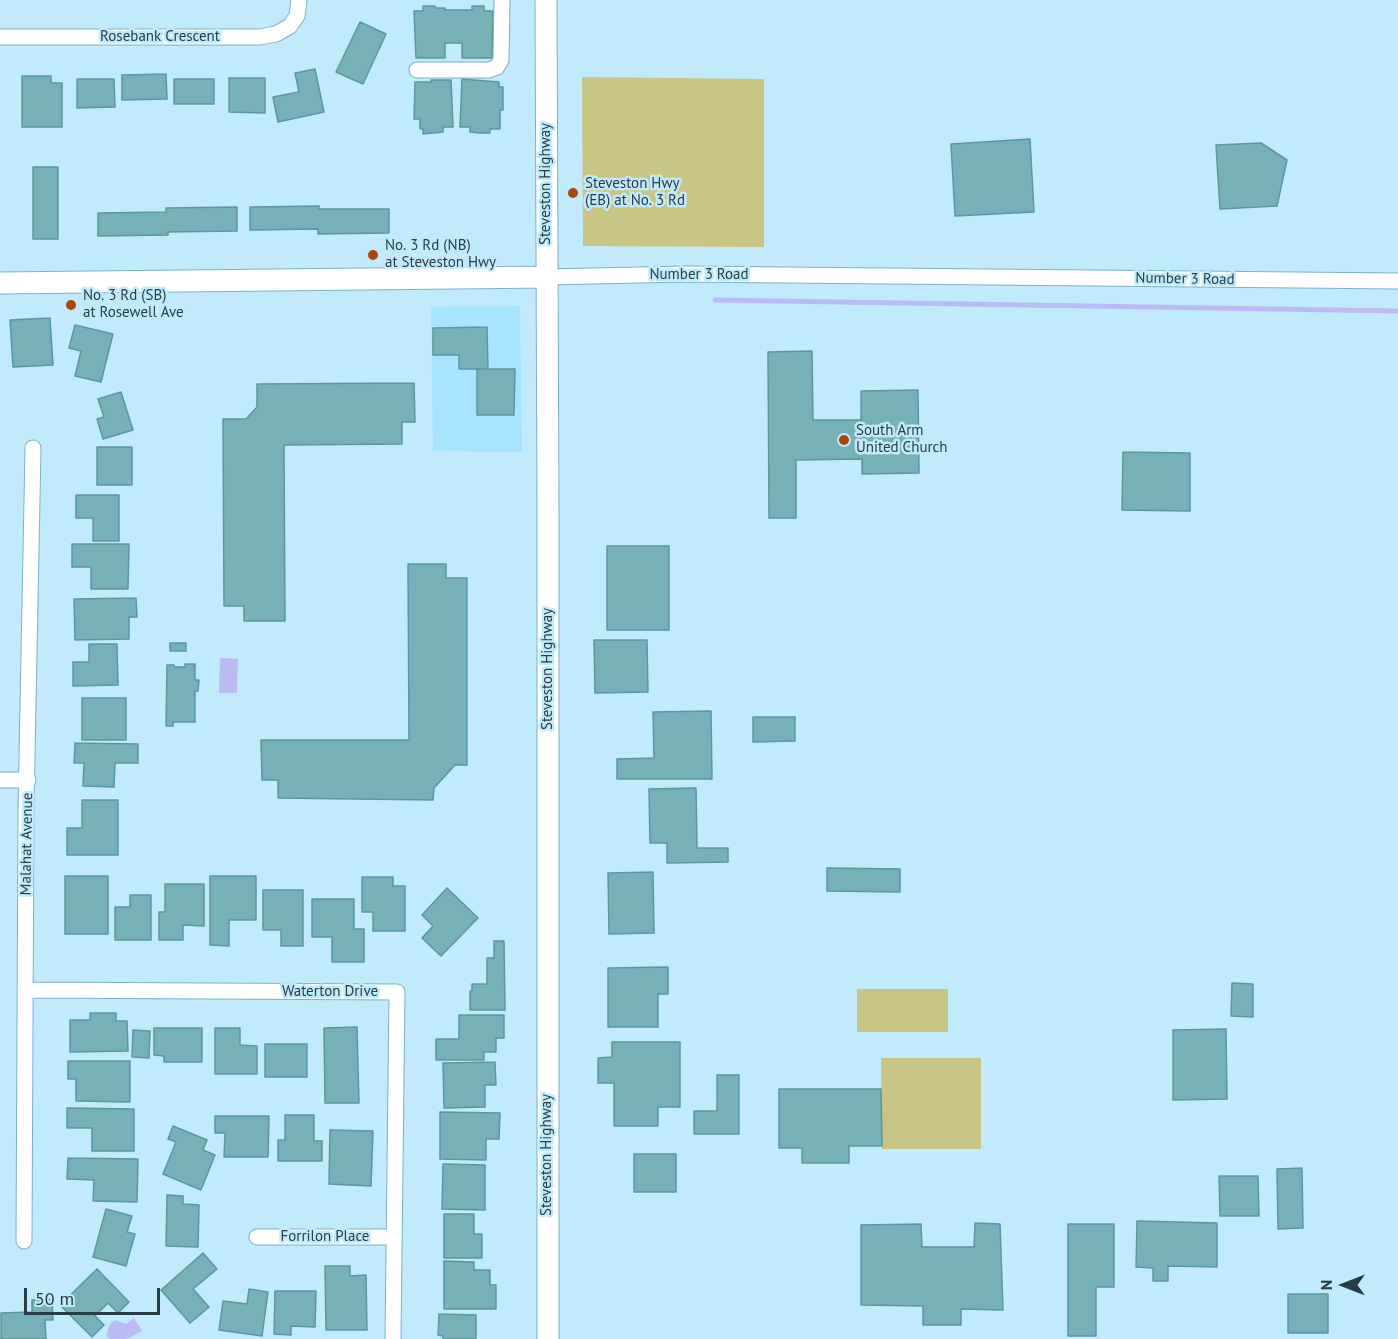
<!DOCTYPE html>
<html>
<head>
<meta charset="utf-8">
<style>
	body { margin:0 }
	#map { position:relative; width:1398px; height:1339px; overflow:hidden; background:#c1ebfc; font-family:"PT Sans",sans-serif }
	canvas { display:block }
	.north { position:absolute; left:1314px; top:1255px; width:60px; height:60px; -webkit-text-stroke:4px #c1ebfc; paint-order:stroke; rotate:270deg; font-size:16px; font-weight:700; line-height:24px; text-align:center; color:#273c44 }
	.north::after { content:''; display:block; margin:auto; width:21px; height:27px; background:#273c44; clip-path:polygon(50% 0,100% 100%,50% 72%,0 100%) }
	.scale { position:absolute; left:24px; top:1288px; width:136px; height:27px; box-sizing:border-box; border:3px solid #273c44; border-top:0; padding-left:8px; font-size:18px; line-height:21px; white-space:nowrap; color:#273c44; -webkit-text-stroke:4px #c1ebfc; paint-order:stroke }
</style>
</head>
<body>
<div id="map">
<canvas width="1398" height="1339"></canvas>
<div class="north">N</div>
<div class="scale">50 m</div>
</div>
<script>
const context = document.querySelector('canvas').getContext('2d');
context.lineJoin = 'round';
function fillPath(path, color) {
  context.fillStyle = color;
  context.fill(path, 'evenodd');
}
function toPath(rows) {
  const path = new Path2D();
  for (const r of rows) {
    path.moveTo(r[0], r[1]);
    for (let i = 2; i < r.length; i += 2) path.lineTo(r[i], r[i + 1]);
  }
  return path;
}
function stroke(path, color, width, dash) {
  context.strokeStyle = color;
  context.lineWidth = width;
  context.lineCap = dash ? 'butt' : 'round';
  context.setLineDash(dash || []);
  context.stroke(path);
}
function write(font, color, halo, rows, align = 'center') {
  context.font = font + ' "PT Sans",sans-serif';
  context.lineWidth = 5;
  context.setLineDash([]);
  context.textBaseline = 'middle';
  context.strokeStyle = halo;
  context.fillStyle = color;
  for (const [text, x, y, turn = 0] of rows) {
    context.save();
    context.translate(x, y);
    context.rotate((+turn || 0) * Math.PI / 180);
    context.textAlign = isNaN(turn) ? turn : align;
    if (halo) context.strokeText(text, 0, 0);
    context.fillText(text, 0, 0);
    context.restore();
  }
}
fillPath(toPath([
	[520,306,522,452,433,451,431,307]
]), '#a7e5fe');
fillPath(toPath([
	[582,77,764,79,764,247,583,246],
	[857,989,948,989,948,1032,857,1032],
	[881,1058,981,1058,981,1149,882,1149]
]), '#c8c483');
fillPath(toPath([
	[220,658,238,659,237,693,219,693],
	[134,1318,142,1331,127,1339,110,1339,106,1335,110,1324,115,1320,126,1324]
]), '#bbbaf2');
stroke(toPath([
	[715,300,1398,311]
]), '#bbbaf2', 5);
const building = toPath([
	[423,6,435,6,435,8,445,8,445,10,472,10,472,6,484,6,484,11,493,11,492,58,462,58,462,43,445,43,445,58,416,58,414,11,423,11,423,6],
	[360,22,386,34,363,84,336,72,360,22],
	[315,69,324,112,278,122,273,97,299,92,295,73,315,69],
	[166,74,167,99,122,100,122,75,166,74],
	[22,76,51,76,51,83,62,83,62,127,22,127,22,76],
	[229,78,265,78,265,113,229,112,229,78],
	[77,79,114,79,115,107,77,108,77,79],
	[174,79,214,79,214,104,174,104,174,79],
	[462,79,499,82,499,87,503,87,503,110,500,110,500,129,490,129,490,133,479,133,470,132,470,127,460,127,462,79],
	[431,80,451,80,453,127,443,127,443,132,423,134,423,129,420,129,420,119,414,119,415,82,431,82,431,80],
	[1030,139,1034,212,955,216,951,144,1030,139],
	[1261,143,1287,160,1277,206,1220,209,1216,145,1261,143],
	[33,167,58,167,58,239,33,239,33,167],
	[319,206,319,209,389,209,389,233,318,234,318,229,250,230,250,207,319,206],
	[237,207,237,231,168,232,168,235,98,236,98,213,166,212,166,208,237,207],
	[50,318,53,365,13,367,10,320,50,318],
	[75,325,113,334,101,382,75,376,81,351,69,348,75,325],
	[487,327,488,369,459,369,459,355,433,355,433,328,487,327],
	[812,351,813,420,861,420,861,391,918,390,919,473,862,474,862,459,796,460,796,518,769,518,768,352,812,351],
	[477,369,515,369,514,415,477,415,477,369],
	[414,383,415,422,402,422,402,444,284,445,285,621,244,621,244,606,224,606,223,419,246,419,257,407,257,384,414,383],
	[121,392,133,430,103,439,97,419,104,417,98,399,121,392],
	[97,447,132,447,132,485,97,485,97,447],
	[1123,452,1190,453,1190,511,1122,510,1123,452],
	[76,495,119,495,119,541,93,541,93,518,76,518,76,495],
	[72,544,129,544,128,589,91,589,91,567,72,567,72,544],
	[607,546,669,546,669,630,607,630,607,546],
	[408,564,446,564,446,578,467,578,467,765,455,765,434,788,433,800,278,798,278,780,262,780,261,740,409,740,408,564],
	[136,598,137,617,129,617,129,639,75,640,74,599,136,598],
	[594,640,647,640,648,692,595,693,594,640],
	[170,643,186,643,186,651,170,651,170,643],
	[89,644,117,644,118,685,73,686,73,662,89,662,89,644],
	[185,664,195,664,195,680,199,680,198,691,195,691,195,722,173,722,173,726,166,726,167,665,174,665,174,667,185,667,185,664],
	[82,698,126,698,126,740,82,740,82,698],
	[711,711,712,779,617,779,617,759,654,758,653,712,711,711],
	[753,717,795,717,795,741,753,742,753,717],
	[75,743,138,744,138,763,115,763,114,787,83,786,84,763,74,763,75,743],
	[696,788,697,848,728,848,728,862,667,863,667,843,650,843,649,789,696,788],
	[82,800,118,800,118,855,67,855,67,828,82,828,82,800],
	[827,868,900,869,900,892,827,891,827,868],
	[653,872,654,933,609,934,608,873,653,872],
	[65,876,108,876,108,934,65,934,65,876],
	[210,876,256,876,256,920,229,920,229,946,210,945,210,876],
	[362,877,393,877,393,886,405,886,405,931,373,931,373,912,362,912,362,877],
	[165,884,204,884,204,926,183,925,183,940,159,940,159,912,165,912,165,884],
	[447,888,478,918,441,956,422,938,433,926,422,915,447,888],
	[263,890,303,890,303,946,281,946,281,930,263,930,263,890],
	[130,895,151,895,151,940,115,940,115,907,130,907,130,895],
	[312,899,354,899,354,929,364,929,364,962,332,962,332,937,312,937,312,899],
	[494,941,504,941,505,1010,470,1010,470,991,472,991,472,984,487,984,487,958,494,958,494,941],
	[668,967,668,994,658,994,658,1027,608,1027,608,968,668,967],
	[1232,983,1253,984,1253,1017,1231,1016,1232,983],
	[90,1013,116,1013,116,1021,127,1021,128,1051,70,1052,70,1020,90,1020,90,1013],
	[459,1015,504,1015,504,1038,496,1038,496,1052,484,1052,484,1060,436,1060,436,1039,459,1039,459,1015],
	[357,1027,359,1103,325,1103,324,1028,357,1027],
	[154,1028,202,1028,202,1062,164,1062,164,1056,154,1055,154,1028],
	[215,1028,240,1028,240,1045,257,1046,257,1074,215,1074,215,1028],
	[1226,1029,1227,1099,1173,1100,1173,1030,1226,1029],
	[133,1030,150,1031,149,1058,132,1057,133,1030],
	[612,1042,680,1042,680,1107,658,1107,658,1126,614,1126,614,1083,598,1083,598,1058,612,1057,612,1042],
	[265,1044,307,1044,307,1077,265,1077,265,1044],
	[68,1061,130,1061,130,1102,76,1101,76,1079,68,1079,68,1061],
	[495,1062,496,1085,485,1085,485,1107,444,1108,443,1063,495,1062],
	[717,1075,739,1075,739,1134,694,1134,694,1111,717,1111,717,1075],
	[779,1089,881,1089,882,1146,849,1146,849,1163,802,1163,802,1148,779,1148,779,1089],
	[67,1108,134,1109,134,1151,92,1151,92,1128,67,1128,67,1108],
	[440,1112,500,1113,499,1139,486,1139,486,1160,440,1159,440,1112],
	[285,1115,314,1115,314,1141,322,1141,322,1161,278,1161,278,1140,285,1140,285,1115],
	[215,1116,269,1116,268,1157,224,1157,225,1133,215,1133,215,1116],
	[173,1126,207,1140,203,1150,215,1155,201,1190,163,1174,176,1142,168,1139,173,1126],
	[330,1130,373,1131,371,1186,329,1184,330,1130],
	[634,1154,676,1154,676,1192,634,1192,634,1154],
	[68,1158,138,1159,137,1202,93,1201,94,1180,67,1179,68,1158],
	[443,1164,485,1165,485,1210,442,1209,443,1164],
	[1302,1168,1303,1228,1278,1229,1277,1169,1302,1168],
	[1219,1176,1258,1176,1259,1216,1220,1216,1219,1176],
	[167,1195,183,1196,183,1204,199,1205,198,1247,166,1246,167,1195],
	[106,1209,132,1216,127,1232,135,1234,126,1266,93,1257,106,1209],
	[444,1214,474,1214,474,1234,482,1234,482,1258,444,1258,444,1214],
	[1137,1221,1217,1223,1217,1267,1168,1266,1168,1281,1153,1281,1153,1268,1136,1267,1137,1221],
	[975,1223,1000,1224,1003,1310,961,1309,961,1325,923,1325,923,1306,861,1305,861,1225,921,1224,922,1247,974,1247,975,1223],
	[1068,1224,1114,1224,1114,1287,1096,1287,1096,1336,1068,1336,1068,1224],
	[203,1253,217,1269,193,1289,209,1307,190,1323,161,1290,203,1253],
	[444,1261,474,1262,474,1270,490,1270,490,1285,496,1285,496,1309,444,1309,444,1261],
	[325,1266,350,1266,350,1276,366,1275,367,1330,326,1330,325,1266],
	[97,1269,129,1302,118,1313,108,1303,95,1316,104,1325,92,1337,60,1305,97,1269],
	[249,1289,268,1292,262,1336,219,1330,223,1301,247,1304,249,1289],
	[275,1291,316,1291,315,1327,291,1326,291,1335,274,1334,275,1291],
	[1288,1294,1328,1294,1328,1333,1288,1333,1288,1294],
	[52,1299,53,1320,45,1320,46,1339,1,1339,1,1313,32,1312,32,1300,52,1299],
	[439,1314,476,1315,476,1339,443,1339,443,1336,438,1335,439,1314]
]);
fillPath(building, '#76b1b8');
stroke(building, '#5c969d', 1.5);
const minor = toPath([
	[0,37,259,37,276,34,290,26,297,16,299,0],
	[417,70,489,70,497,67,501,60,502,0],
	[547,277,684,274,1398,281],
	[0,780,28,780],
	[25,990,397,992,393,1339],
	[257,1237,394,1237],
	[24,1241,26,808,33,448]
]);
const secondary = toPath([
	[546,0,548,510,548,1339],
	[0,283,547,277]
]);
stroke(minor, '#7db0c5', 17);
stroke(secondary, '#7db0c5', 23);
stroke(minor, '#fff', 15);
stroke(secondary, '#fff', 21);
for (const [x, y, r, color] of [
	[573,193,6,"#aa480b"],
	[373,255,6,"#aa480b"],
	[71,305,6,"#aa480b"],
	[844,440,6,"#aa480b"]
]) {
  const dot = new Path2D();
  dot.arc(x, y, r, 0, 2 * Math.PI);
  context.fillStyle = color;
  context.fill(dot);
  stroke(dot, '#c1ebfc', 2);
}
write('15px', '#273c44', '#c1ebfc', [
	["Rosebank Crescent",160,37],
	["Steveston Highway",546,184,-90],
	["Number 3 Road",699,275],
	["Number 3 Road",1185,279,1],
	["Steveston Highway",548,669,-90],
	["Malahat Avenue",27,844,-89],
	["Waterton Drive",330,992],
	["Steveston Highway",547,1155,-90],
	["Forrilon Place",325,1237]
]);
write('15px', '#273c44', '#c1ebfc', [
	["Steveston Hwy",585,184],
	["(EB) at No. 3 Rd",585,201],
	["No. 3 Rd (NB)",385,246],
	["at Steveston Hwy",385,263],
	["No. 3 Rd (SB)",83,296],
	["at Rosewell Ave",83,313],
	["South Arm",856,431],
	["United Church",856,448]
], 'left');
</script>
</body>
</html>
